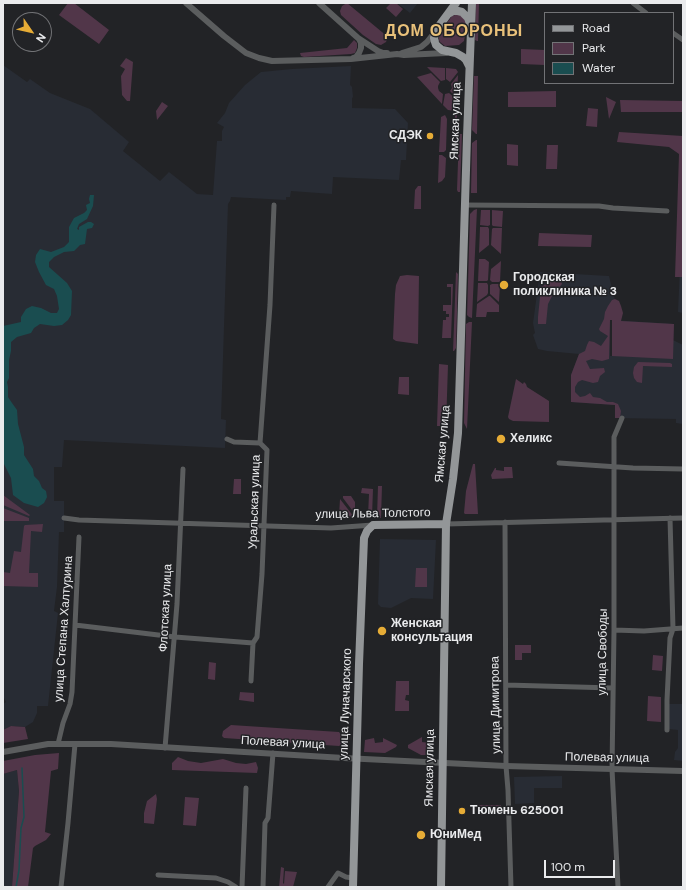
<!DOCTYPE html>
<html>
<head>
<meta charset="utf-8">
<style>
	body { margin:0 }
	#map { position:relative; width:686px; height:890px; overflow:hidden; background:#222326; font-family:"DM Sans",sans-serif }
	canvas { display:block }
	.frame { position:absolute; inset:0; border:4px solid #eaebed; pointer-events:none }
	.legend { position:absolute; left:544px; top:12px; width:130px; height:72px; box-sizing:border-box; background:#222326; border:1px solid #727376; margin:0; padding:5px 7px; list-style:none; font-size:12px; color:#eaebed }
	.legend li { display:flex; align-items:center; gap:8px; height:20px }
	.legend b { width:20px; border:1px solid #727376 }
	.north { position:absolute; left:12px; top:12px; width:40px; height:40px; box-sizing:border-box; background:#222326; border:1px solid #727376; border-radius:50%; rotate:124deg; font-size:11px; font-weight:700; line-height:16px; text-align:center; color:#eaebed }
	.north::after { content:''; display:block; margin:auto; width:14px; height:18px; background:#e6ac36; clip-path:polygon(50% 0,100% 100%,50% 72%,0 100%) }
	.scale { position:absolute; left:544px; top:860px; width:71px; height:18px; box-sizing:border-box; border:2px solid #eaebed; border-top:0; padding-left:5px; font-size:12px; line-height:14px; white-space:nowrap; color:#eaebed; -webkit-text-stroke:3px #222326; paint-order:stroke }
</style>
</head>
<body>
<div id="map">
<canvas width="686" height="890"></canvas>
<div class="frame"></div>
<ul class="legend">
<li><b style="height:5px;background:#939698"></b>Road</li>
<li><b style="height:11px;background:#513649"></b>Park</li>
<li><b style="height:11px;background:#1a4d50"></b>Water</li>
</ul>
<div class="north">N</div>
<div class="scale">100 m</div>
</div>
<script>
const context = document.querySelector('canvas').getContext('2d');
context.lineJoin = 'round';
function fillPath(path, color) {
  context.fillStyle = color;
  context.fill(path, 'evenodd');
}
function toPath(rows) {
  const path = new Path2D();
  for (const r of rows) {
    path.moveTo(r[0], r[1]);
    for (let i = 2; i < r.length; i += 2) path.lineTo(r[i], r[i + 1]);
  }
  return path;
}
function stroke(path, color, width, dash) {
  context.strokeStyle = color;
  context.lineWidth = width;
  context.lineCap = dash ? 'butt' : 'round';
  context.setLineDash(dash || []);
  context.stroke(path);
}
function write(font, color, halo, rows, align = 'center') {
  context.font = font + ' "DM Sans",sans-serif';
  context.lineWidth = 3;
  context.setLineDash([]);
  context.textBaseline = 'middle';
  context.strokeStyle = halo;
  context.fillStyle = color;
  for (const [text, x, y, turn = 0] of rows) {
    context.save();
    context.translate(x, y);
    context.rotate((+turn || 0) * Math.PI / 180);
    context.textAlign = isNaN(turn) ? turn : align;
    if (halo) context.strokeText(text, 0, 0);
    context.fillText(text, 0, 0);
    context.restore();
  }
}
fillPath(toPath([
	[397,3,418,3,410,13],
	[3,65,27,82,30,79,50,93,90,109,129,142,123,151,160,181,169,172,197,194,213,195,217,141,222,141,222,131,224,127,217,123,225,113,229,103,245,85,261,72,292,69,351,66,350,85,352,87,353,97,352,98,352,108,395,109,408,123,406,160,401,160,399,180,333,177,332,194,291,191,290,197,286,197,286,200,231,197,230,201,228,204,221,419,226,420,225,448,64,440,62,467,54,467,54,501,64,501,64,532,59,532,57,587,54,611,58,613,48,706,37,706,37,713,33,722,25,727,11,726,3,730,3,704,6,702,4,698,3,698],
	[681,245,683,245,683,313,678,312],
	[540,272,609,276,616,304,610,320,610,356,612,356,612,320,674,324,673,340,683,345,683,424,676,423,676,419,615,418,615,405,571,402,571,375,579,354,547,351,538,349,533,335,535,333,533,323],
	[380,539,436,540,433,599,411,598,391,608,381,607,378,604],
	[669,704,683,704,683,761,674,760,675,752,678,748,678,730,669,729],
	[17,770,19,791,12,887,3,887,3,774],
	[562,776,562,788,534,788,534,803,515,804,514,777]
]), '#282c34');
fillPath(toPath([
	[68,3,74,3,109,30,99,44,59,15],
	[347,3,388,37,386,42,381,45,376,44,363,35,341,15,340,11,342,6],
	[391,3,396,3,403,9,396,17,386,8],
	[476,3,479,3,478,41,477,41,475,40],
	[458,14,464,17,466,23,465,36,464,41,459,45,445,46,440,42,439,40,439,34,452,16],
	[354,40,357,43,357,48,355,53,351,54,304,57,301,56,300,53,347,48],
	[521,49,545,50,545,65,521,64],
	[126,58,133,62,130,101,127,101,122,95,121,76,125,69,120,66],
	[427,67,445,68,445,80,441,81],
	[446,68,456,69,458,72,450,82,446,79],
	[431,73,440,82,438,86,438,88,439,91,443,94,442,104,417,77],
	[458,75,457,98,450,91,452,88,451,84],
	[474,76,478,76,477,134,476,134,472,130],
	[556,91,556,107,508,107,508,92],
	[449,93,457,100,457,125,455,125,455,111,448,110,443,105,445,94],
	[606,97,616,102,609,119],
	[620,100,683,101,683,112,621,112],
	[162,102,168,106,157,120,156,111],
	[588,108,598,109,597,127,586,126],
	[445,115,447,119,446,150,444,152,439,152,441,117],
	[619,132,683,136,683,277,675,277,679,154,669,147,617,142],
	[459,134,462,134,460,192,458,192,457,190],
	[476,140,477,140,477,193,471,193,472,143],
	[507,144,518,145,518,166,507,165],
	[547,145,558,145,557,169,546,169],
	[439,155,442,155,446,158,445,177,442,181,438,183],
	[418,186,421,186,421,209,414,209,415,190],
	[477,209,472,318,469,317,467,315,470,214,474,210],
	[481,210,490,210,490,225,488,226,480,225],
	[492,210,503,211,502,227,493,226,492,225],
	[480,227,488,227,489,229,489,245,479,253],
	[493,228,502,228,501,254,491,245,492,229],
	[539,233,592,235,591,247,538,246],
	[479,259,485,259,489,262,488,280,487,281,478,281],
	[501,261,500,282,492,282,490,280,491,269],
	[456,272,458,274,456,348,454,351,453,351],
	[407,275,419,276,418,344,396,341,393,339,395,294,396,285,400,276],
	[557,279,561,281,562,284,552,296,548,304,546,324,538,324,538,317,541,287,551,281],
	[478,283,487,283,488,285,488,293,487,295,477,302],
	[447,284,453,284,451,338,442,338,443,320,446,320,446,317,449,317,449,314,446,314,446,311,443,311,443,305,451,305,451,287,447,287],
	[492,284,500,284,499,302,490,294,490,285],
	[489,296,490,296,499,305,499,312,487,312,486,317,476,317,477,304],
	[615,299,619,301,621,306,623,313,621,321,674,324,673,359,612,356,612,320,610,320,609,359,602,361,592,359,586,361,590,369,604,368,605,372,600,376,598,382,593,383,582,380,578,382,575,387,575,392,580,397,585,396,590,393,593,397,600,398,607,402,613,402,618,404,621,411,620,418,615,418,615,405,571,402,571,375,579,354,585,351,587,345,589,341,594,342,601,346,608,336,600,331,599,329,604,319,605,312,608,306,612,300],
	[469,322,472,322,467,429,464,423,466,324],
	[638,362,670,363,672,364,672,367,643,366,642,383,637,382,634,378,633,373,634,367],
	[439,364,448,365,446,426,437,426],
	[399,377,409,377,409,395,398,394],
	[516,379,523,384,524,382,526,384,527,387,549,401,549,422,513,421,509,419,508,417],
	[473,464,475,464,478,514,465,514,464,513,466,491],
	[504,467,512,467,513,478,492,479,491,475,495,468,496,468,496,470,504,471],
	[234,479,241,479,241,494,233,494],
	[378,486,382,486,381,518,377,517],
	[362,488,373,489,372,516,368,516,369,494,361,493],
	[3,495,30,515,29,516,3,505],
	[343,496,351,496,355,502,355,514,343,498],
	[340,499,354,517,339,516],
	[3,508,29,518,29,521,3,521],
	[43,524,42,532,31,531,29,573,38,573,38,587,3,586,3,572,10,573,14,551,21,552,24,526,25,525],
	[416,568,427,568,427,587,415,587],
	[515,645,531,645,531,653,522,653,522,660,515,660],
	[653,655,663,656,662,671,652,670],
	[209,662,216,663,215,680,208,679],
	[396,681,409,681,409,695,406,695,405,700,409,701,409,711,395,711],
	[240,692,254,693,254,702,239,700],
	[648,696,661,697,661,722,647,721],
	[231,725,339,732,344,739,344,743,339,746,224,738,222,736,223,731],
	[11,726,25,727,28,739,3,743,3,730],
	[422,737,422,742,431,743,430,755,421,755,408,748,408,745],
	[374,738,375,743,383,742,383,738,397,745,396,747,385,753,364,752,365,740],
	[59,753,58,769,51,771,45,832,51,834,46,840,35,846,33,848,28,887,12,887,19,791,17,770,3,774,3,761,35,755],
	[178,757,188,761,201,763,223,759,236,763,246,764,256,762,258,768,257,773,172,770,172,763],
	[156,794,157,799,154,824,144,823,144,813,147,801],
	[185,797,199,798,196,826,183,825],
	[479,805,501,805,501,813,478,815],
	[281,867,284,868,283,883,284,884,285,871,297,872,293,887,279,887]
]), '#513649');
fillPath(toPath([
	[90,195,94,195,93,206,87,219,79,224,77,229,79,230,79,227,88,222,91,222,94,224,92,228,87,229,85,244,80,245,74,251,64,252,54,257,49,262,49,267,67,283,72,291,71,315,68,320,62,325,54,326,40,324,34,328,31,333,17,337,11,342,11,351,9,360,9,378,7,382,8,387,8,397,12,403,17,410,18,424,24,447,24,455,33,469,34,476,39,481,42,488,46,491,47,497,44,503,38,507,24,503,13,495,11,478,3,462,3,326,21,322,21,317,26,309,32,306,41,308,51,313,57,313,59,309,57,296,54,289,46,285,39,272,35,262,36,255,40,249,51,252,64,247,69,242,69,227,74,218,84,213,87,210,86,205,90,203,89,199]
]), '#1a4d50');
stroke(toPath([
	[16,887,19,870,21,828,24,817,22,768]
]), '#1a4d50', 1.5);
stroke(toPath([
	[633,3,646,13],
	[673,33,683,40],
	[465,205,599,206,613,208,667,211],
	[227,439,234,442,260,443],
	[559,463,633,468,683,469],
	[64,518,79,520,331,528,373,525],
	[505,522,506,766,508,790,511,887],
	[446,524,683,518],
	[75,625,175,637,253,643],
	[614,630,644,631,683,628],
	[251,681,253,643,257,637,262,574,267,450,260,443,270,305,274,205],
	[506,685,613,688],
	[667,730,667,700,670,638,673,629,670,518],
	[58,744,63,723,70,704,72,692,79,537],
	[165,748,177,604,183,469],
	[158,875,216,878,228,882,236,887],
	[61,887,68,823,75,744],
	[242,887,246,788],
	[263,887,265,823,268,818,273,753],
	[328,887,338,873,346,877,353,878],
	[618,887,612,769,614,630,614,437,622,418]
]), '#5b5d5e', 5);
stroke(toPath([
	[186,3,224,36,246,53,259,58,272,61,351,59,397,54,404,55,446,53],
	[319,3,358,38,378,51,383,53,387,53],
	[402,53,421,47,427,42,435,32],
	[353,58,356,57,359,53,361,48,361,43,359,39],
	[3,752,48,744,111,744,344,758,506,766,683,771]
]), '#5b5d5e', 6);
stroke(toPath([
	[456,3,436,30,434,38,435,42,436,45,442,50,456,53,463,57,466,60,469,66],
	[448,14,453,11,458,11,462,12,468,18,470,24],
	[353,887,359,664,364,538,367,531,373,525,446,524],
	[441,887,446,524,453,479,458,433,460,369,467,137,472,3]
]), '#939698', 8);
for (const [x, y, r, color] of [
	[430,136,4,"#e6ac36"],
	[504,285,5,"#e6ac36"],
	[501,439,5,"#e6ac36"],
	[382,631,5,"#e6ac36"],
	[462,811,4,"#e6ac36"],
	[421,835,5,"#e6ac36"]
]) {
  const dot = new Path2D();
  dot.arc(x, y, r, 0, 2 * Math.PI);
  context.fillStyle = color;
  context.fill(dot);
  stroke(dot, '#222326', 1.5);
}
write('12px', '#eaebed', '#222326', [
	["Ямская улица",456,121,-88],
	["Ямская улица",443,444,-85],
	["Уральская улица",255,502,-88],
	["улица Льва Толстого",373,514,-1],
	["Флотская улица",166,608,-87],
	["улица Степана Халтурина",64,629,-86],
	["улица Свободы",603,652,-89],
	["улица Луначарского",346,704,-88],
	["улица Димитрова",496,705,-91],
	["Полевая улица",283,743,3],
	["Полевая улица",607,758,1],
	["Ямская улица",430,768,-89]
]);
write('bold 12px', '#eaebed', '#222326', [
	["СДЭК",422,136,"right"],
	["Городская",513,278],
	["поликлиника № 3",513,292],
	["Хеликс",510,439],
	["Женская",391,624],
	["консультация",391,638],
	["Тюмень 625001",470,811],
	["ЮниМед",430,835]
], 'left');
context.letterSpacing = '1px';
write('bold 16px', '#e9c17a', '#222326', [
	["ДОМ ОБОРОНЫ",454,32]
]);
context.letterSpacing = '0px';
</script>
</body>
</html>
